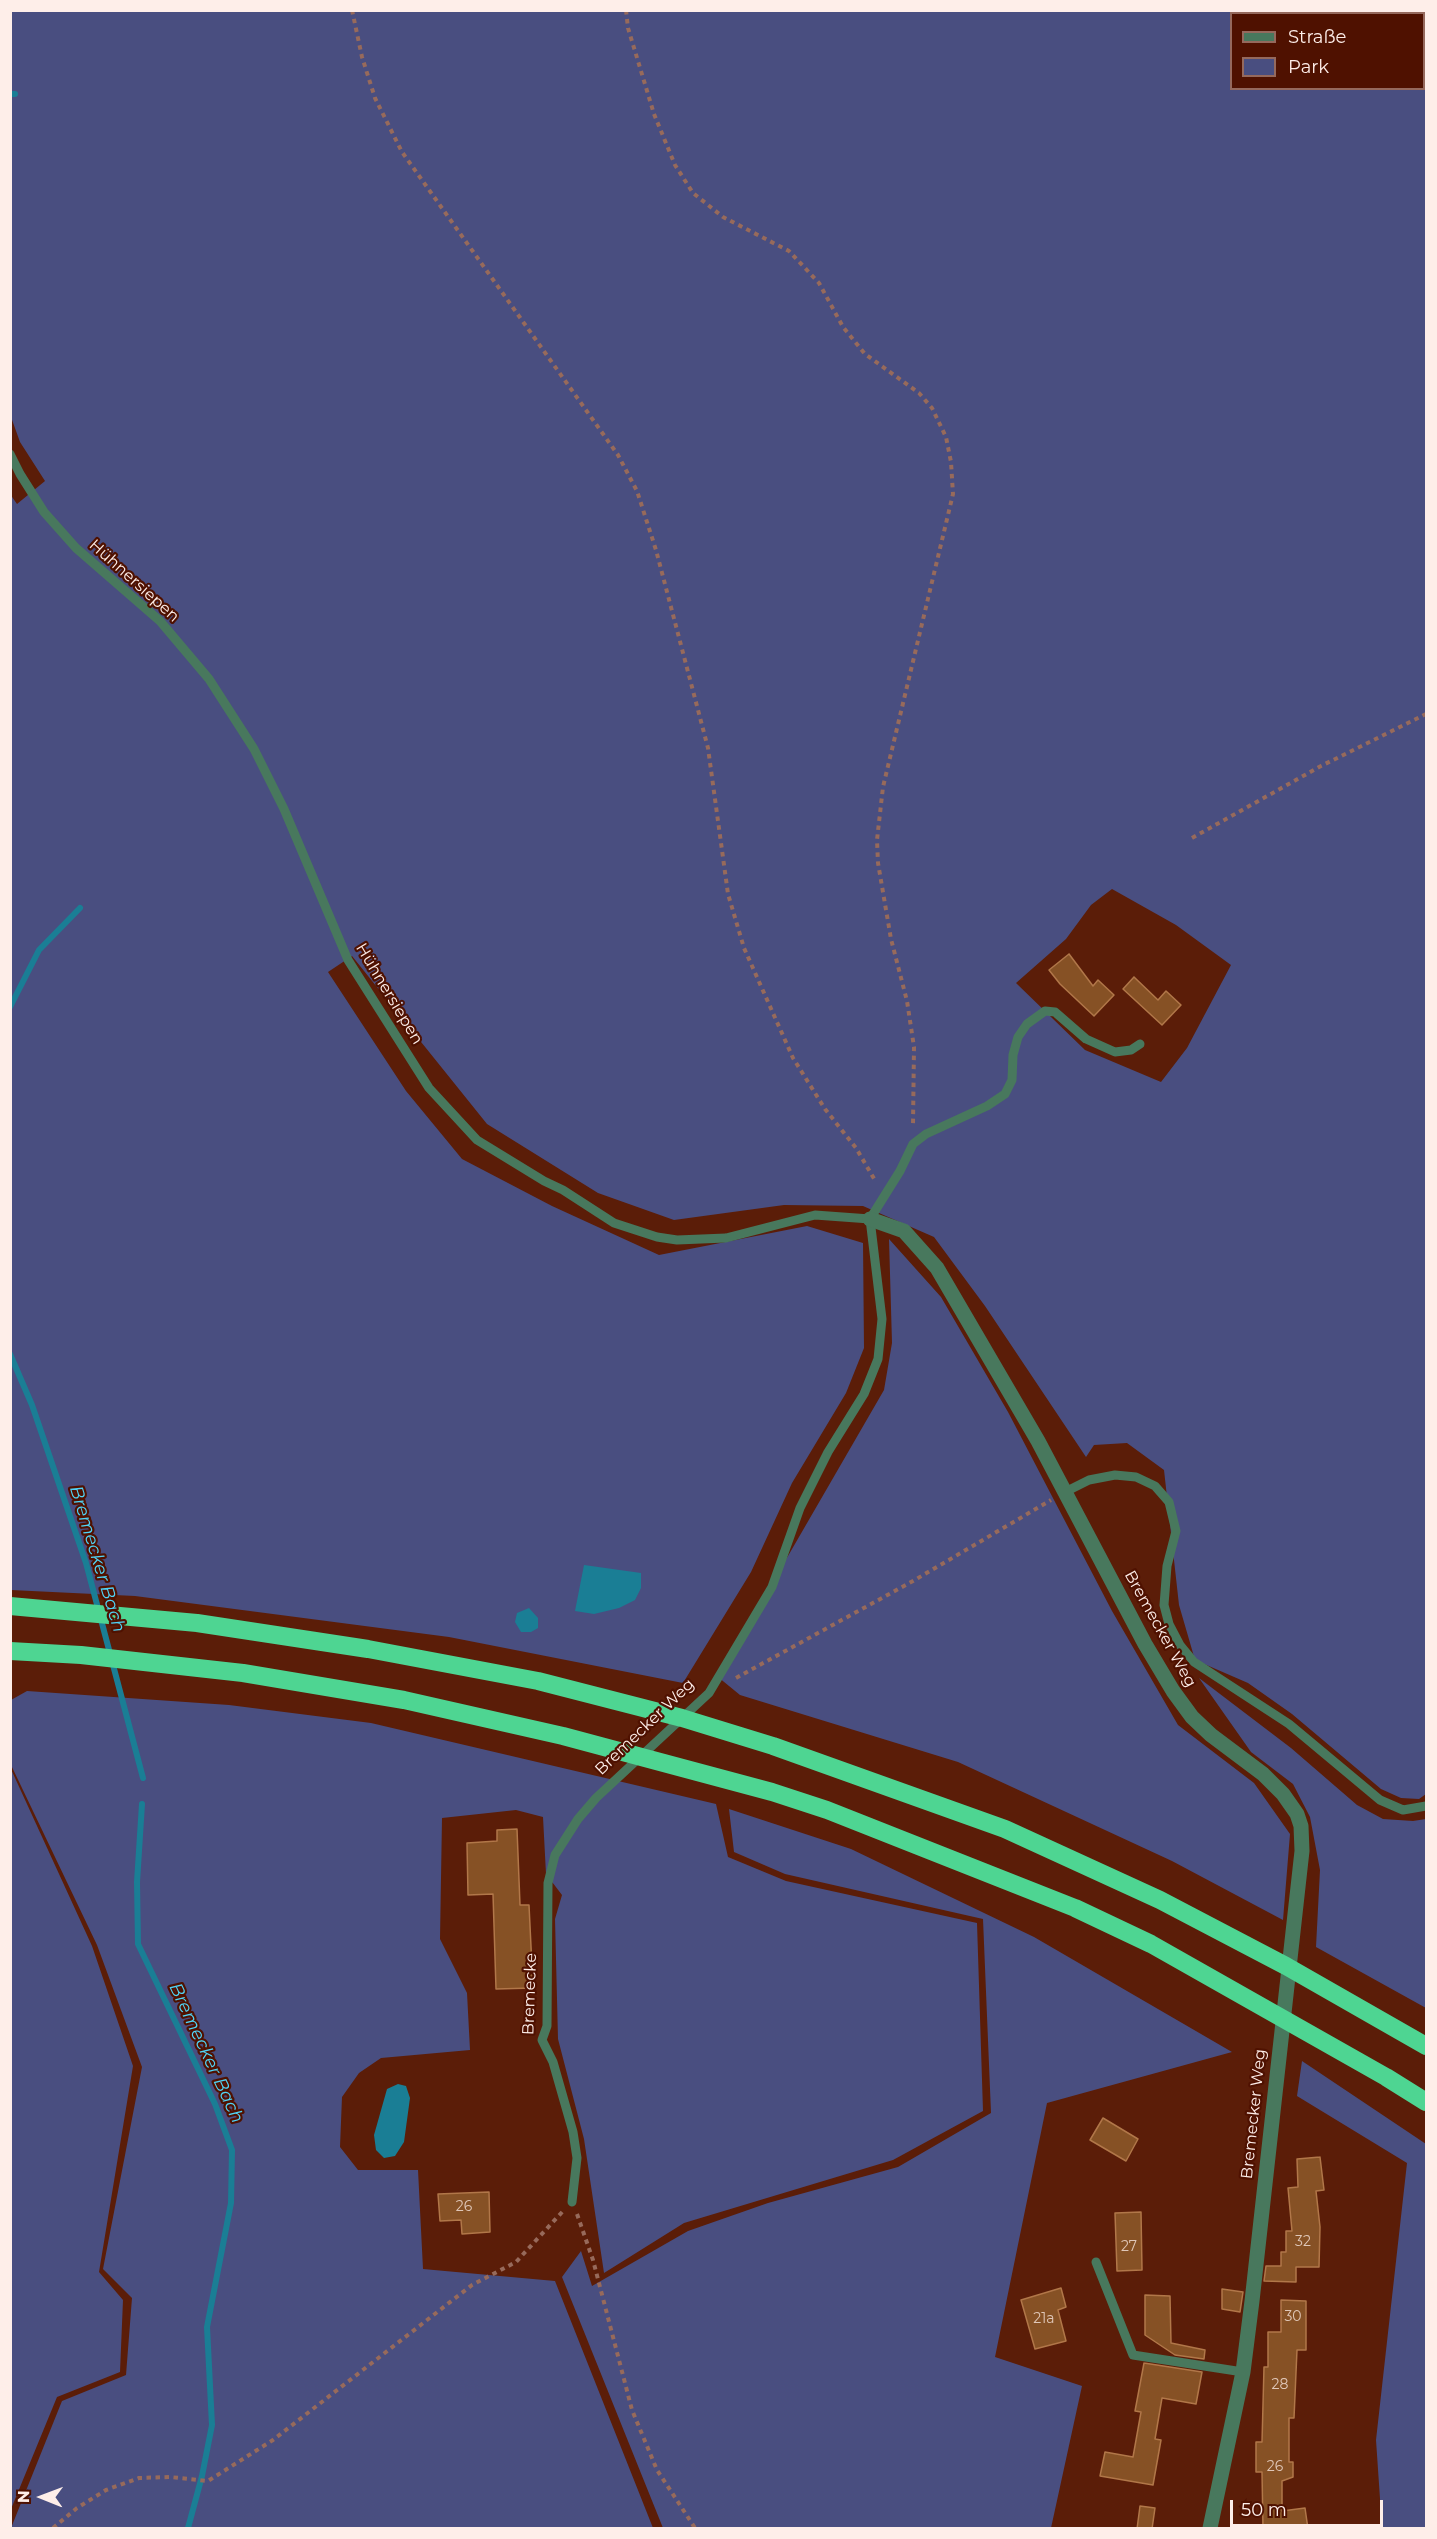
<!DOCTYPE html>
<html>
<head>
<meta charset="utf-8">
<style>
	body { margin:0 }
	#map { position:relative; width:1437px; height:2539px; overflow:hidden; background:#5b1d08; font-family:Montserrat,sans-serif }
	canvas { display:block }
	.frame { position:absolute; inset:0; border:12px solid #feeee9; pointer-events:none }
	.legend { position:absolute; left:1230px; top:12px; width:195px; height:78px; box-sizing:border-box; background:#4f1100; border:2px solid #95695d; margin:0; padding:8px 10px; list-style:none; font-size:18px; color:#feeee9 }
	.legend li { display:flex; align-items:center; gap:12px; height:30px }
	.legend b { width:30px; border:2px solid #95695d }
	.north { position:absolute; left:12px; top:2467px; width:60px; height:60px; -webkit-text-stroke:4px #4f1100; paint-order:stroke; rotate:271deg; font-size:16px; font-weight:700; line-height:24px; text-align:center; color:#feeee9 }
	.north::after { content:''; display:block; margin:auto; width:21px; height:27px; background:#feeee9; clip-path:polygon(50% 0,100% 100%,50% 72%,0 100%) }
	.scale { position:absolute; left:1230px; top:2500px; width:153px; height:27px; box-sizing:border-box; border:3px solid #feeee9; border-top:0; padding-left:8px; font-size:18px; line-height:21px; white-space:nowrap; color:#feeee9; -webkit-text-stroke:4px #4f1100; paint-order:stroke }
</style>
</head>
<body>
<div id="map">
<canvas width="1437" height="2539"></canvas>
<div class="frame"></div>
<ul class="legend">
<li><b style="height:8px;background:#48785d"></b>Straße</li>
<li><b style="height:16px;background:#494e80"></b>Park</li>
</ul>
<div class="north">N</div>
<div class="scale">50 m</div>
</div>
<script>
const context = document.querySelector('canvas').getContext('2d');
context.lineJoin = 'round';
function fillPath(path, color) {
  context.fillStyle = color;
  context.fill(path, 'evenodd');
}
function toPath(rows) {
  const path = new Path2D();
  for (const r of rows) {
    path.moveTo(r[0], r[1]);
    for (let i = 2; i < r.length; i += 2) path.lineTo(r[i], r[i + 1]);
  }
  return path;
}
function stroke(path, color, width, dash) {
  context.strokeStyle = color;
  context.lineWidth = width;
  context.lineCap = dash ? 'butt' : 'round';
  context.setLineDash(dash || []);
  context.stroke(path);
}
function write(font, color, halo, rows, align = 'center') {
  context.font = font + ' Montserrat,sans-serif';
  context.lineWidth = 4.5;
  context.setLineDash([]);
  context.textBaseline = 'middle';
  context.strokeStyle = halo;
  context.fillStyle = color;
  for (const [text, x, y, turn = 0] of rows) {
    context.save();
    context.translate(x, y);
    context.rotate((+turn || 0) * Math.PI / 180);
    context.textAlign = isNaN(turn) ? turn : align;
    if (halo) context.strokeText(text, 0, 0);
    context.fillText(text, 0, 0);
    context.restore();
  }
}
fillPath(toPath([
	[11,11,1426,11,1426,1794,1419,1799,1401,1798,1381,1789,1292,1714,1248,1683,1195,1660,1179,1605,1164,1470,1127,1443,1094,1445,1086,1457,985,1306,934,1237,863,1206,784,1205,674,1220,598,1193,487,1124,352,956,328,972,406,1091,462,1159,552,1206,659,1255,807,1226,863,1243,864,1348,846,1393,792,1483,751,1572,683,1683,449,1637,135,1596,11,1590,10,494,17,504,45,481,20,442,11,417],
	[1232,14,1424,14,1424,88,1232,88],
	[1112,889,1176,925,1231,965,1187,1048,1161,1082,1085,1050,1016,983,1066,939,1091,905],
	[889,1239,941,1297,1008,1412,1112,1611,1178,1725,1254,1783,1290,1834,1283,1920,1172,1861,958,1762,740,1695,718,1677,884,1390,892,1343],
	[1199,1678,1291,1748,1357,1805,1383,1819,1413,1821,1426,1819,1426,2008,1316,1947,1320,1870,1310,1817,1293,1784,1251,1752],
	[27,1691,229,1705,371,1723,716,1804,728,1857,786,1881,977,1923,983,2111,893,2160,684,2223,604,2273,584,2139,558,2039,555,1919,562,1895,546,1874,543,1817,516,1810,442,1818,440,1939,467,1993,470,2050,381,2058,359,2073,342,2097,340,2147,358,2170,418,2170,423,2269,555,2281,653,2528,11,2528,62,2401,126,2375,132,2298,103,2269,142,2067,97,1945,11,1765,11,1700],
	[10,1767,92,1946,133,2066,99,2272,123,2300,120,2372,57,2397,11,2509],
	[729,1809,851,1849,1034,1937,1232,2052,1047,2103,995,2357,1082,2386,1051,2528,663,2528,562,2277,581,2251,592,2286,688,2231,768,2203,898,2167,991,2113,983,1919,785,1874,734,1852],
	[1302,2061,1426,2144,1426,2528,1382,2528,1376,2440,1407,2163,1297,2096]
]), '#494e80');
fillPath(toPath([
	[584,1565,641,1573,641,1588,635,1600,619,1608,594,1614,575,1611],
	[529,1608,538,1618,538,1628,531,1632,521,1632,515,1622,517,1613],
	[398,2084,406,2086,410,2098,404,2142,395,2156,384,2158,376,2150,374,2135,387,2089]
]), '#1a7e95');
stroke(toPath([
	[10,94,15,94],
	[10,1007,39,950,80,908],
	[10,1354,32,1405,86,1563,143,1778],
	[142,1804,137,1882,138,1944,215,2104,232,2150,231,2203,207,2327,212,2425,202,2476,188,2528]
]), '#1a7e95', 6);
const building = toPath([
	[1069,954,1093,986,1098,980,1114,995,1094,1016,1060,984,1049,970,1069,954],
	[1134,977,1158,1000,1166,991,1181,1005,1162,1025,1123,989,1134,977],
	[517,1829,520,1905,529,1905,533,1988,496,1989,493,1894,468,1895,467,1843,497,1841,497,1830,517,1829],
	[1103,2118,1138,2139,1126,2161,1090,2140,1103,2118],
	[1320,2157,1324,2190,1316,2191,1320,2227,1319,2267,1296,2267,1296,2282,1264,2281,1266,2266,1281,2266,1281,2252,1286,2252,1286,2231,1292,2231,1288,2188,1298,2187,1297,2159,1320,2157],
	[489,2192,490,2232,462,2234,461,2220,440,2221,438,2194,489,2192],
	[1141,2212,1142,2270,1117,2271,1115,2213,1141,2212],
	[1061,2288,1066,2307,1058,2310,1066,2341,1035,2349,1021,2300,1061,2288],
	[1222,2289,1243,2292,1240,2312,1222,2309,1222,2289],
	[1145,2295,1170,2296,1171,2343,1205,2350,1204,2359,1175,2355,1145,2335,1145,2295],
	[1281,2300,1306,2301,1306,2350,1297,2350,1294,2418,1289,2418,1289,2462,1293,2462,1293,2477,1282,2481,1282,2511,1305,2508,1308,2529,1263,2529,1262,2472,1256,2472,1256,2442,1262,2442,1264,2367,1268,2367,1268,2332,1281,2332,1281,2300],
	[1144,2363,1202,2372,1196,2404,1162,2398,1155,2439,1161,2440,1153,2485,1100,2476,1105,2452,1133,2457,1141,2412,1135,2411,1144,2363],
	[1140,2506,1155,2508,1152,2529,1137,2529,1140,2506]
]);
fillPath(building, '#865125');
stroke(building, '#b17749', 1.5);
stroke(toPath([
	[352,10,362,57,375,98,402,152,618,455,637,491,656,550,708,748,728,894,744,948,793,1058,825,1109,856,1148,876,1182],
	[626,10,628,28,654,114,675,165,693,193,723,217,789,251,819,283,843,327,865,354,919,393,932,408,946,437,951,462,953,494,883,787,877,840,878,863,891,939,907,1001,914,1047,913,1125],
	[1192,838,1321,766,1426,714],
	[736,1678,913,1581,1051,1500],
	[577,2214,593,2260,632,2410,657,2470,695,2528],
	[53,2528,77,2508,106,2490,139,2478,170,2477,208,2481,273,2440,472,2285,516,2262,564,2210]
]), '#976a5b', 4, [4.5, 4.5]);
stroke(toPath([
	[10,454,20,474,44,512,76,548,160,621,209,679,254,749,284,809,348,960,429,1088,477,1140,544,1181,563,1190,614,1223,657,1237,677,1240,726,1238,815,1215,870,1219],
	[1065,1492,1089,1480,1115,1475,1136,1477,1155,1486,1169,1502,1176,1531,1167,1566,1164,1605,1169,1624,1180,1645,1194,1662,1289,1724,1380,1800,1403,1810,1426,1806],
	[572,2202,577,2158,573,2132,553,2062,542,2040,547,2026,548,1883,555,1855,578,1819,596,1798,709,1693,772,1587,800,1508,828,1452,864,1394,878,1359,882,1319,870,1219,900,1171,913,1144,926,1134,987,1106,1005,1094,1012,1080,1013,1055,1018,1037,1027,1024,1045,1011,1055,1012,1086,1039,1115,1052,1131,1050,1140,1044],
	[1096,2262,1133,2355,1243,2372]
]), '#48785d', 9);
stroke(toPath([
	[870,1219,904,1231,937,1268,1038,1441,1145,1644,1173,1691,1192,1717,1211,1735,1263,1774,1283,1794,1297,1814,1301,1826,1302,1851,1252,2301,1243,2372,1210,2528]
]), '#48785d', 15);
stroke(toPath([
	[10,1606,197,1623,368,1649,538,1681,682,1718,773,1746,1005,1829,1160,1900,1286,1966,1426,2046],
	[10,1651,81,1655,243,1673,404,1700,563,1736,772,1792,827,1810,1075,1908,1151,1944,1386,2077,1426,2102]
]), '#4ed592', 18);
write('14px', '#e0c7b8', null, [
	["26",464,2207],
	["32",1303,2242],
	["27",1129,2247],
	["30",1293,2317],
	["21a",1044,2319],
	["28",1280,2385],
	["26",1275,2467]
]);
write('16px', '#feeee9', '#4f1100', [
	["Hühnersiepen",134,581,42],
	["Hühnersiepen",389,994,59],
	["Bremecker Weg",1160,1629,61],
	["Bremecker Weg",645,1727,-44],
	["Bremecke",530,1994,-88],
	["Bremecker Weg",1254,2114,-84]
]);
write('italic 18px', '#50d4f6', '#4f1100', [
	["Bremecker Bach",97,1559,73],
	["Bremecker Bach",206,2053,65]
]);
</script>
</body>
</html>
